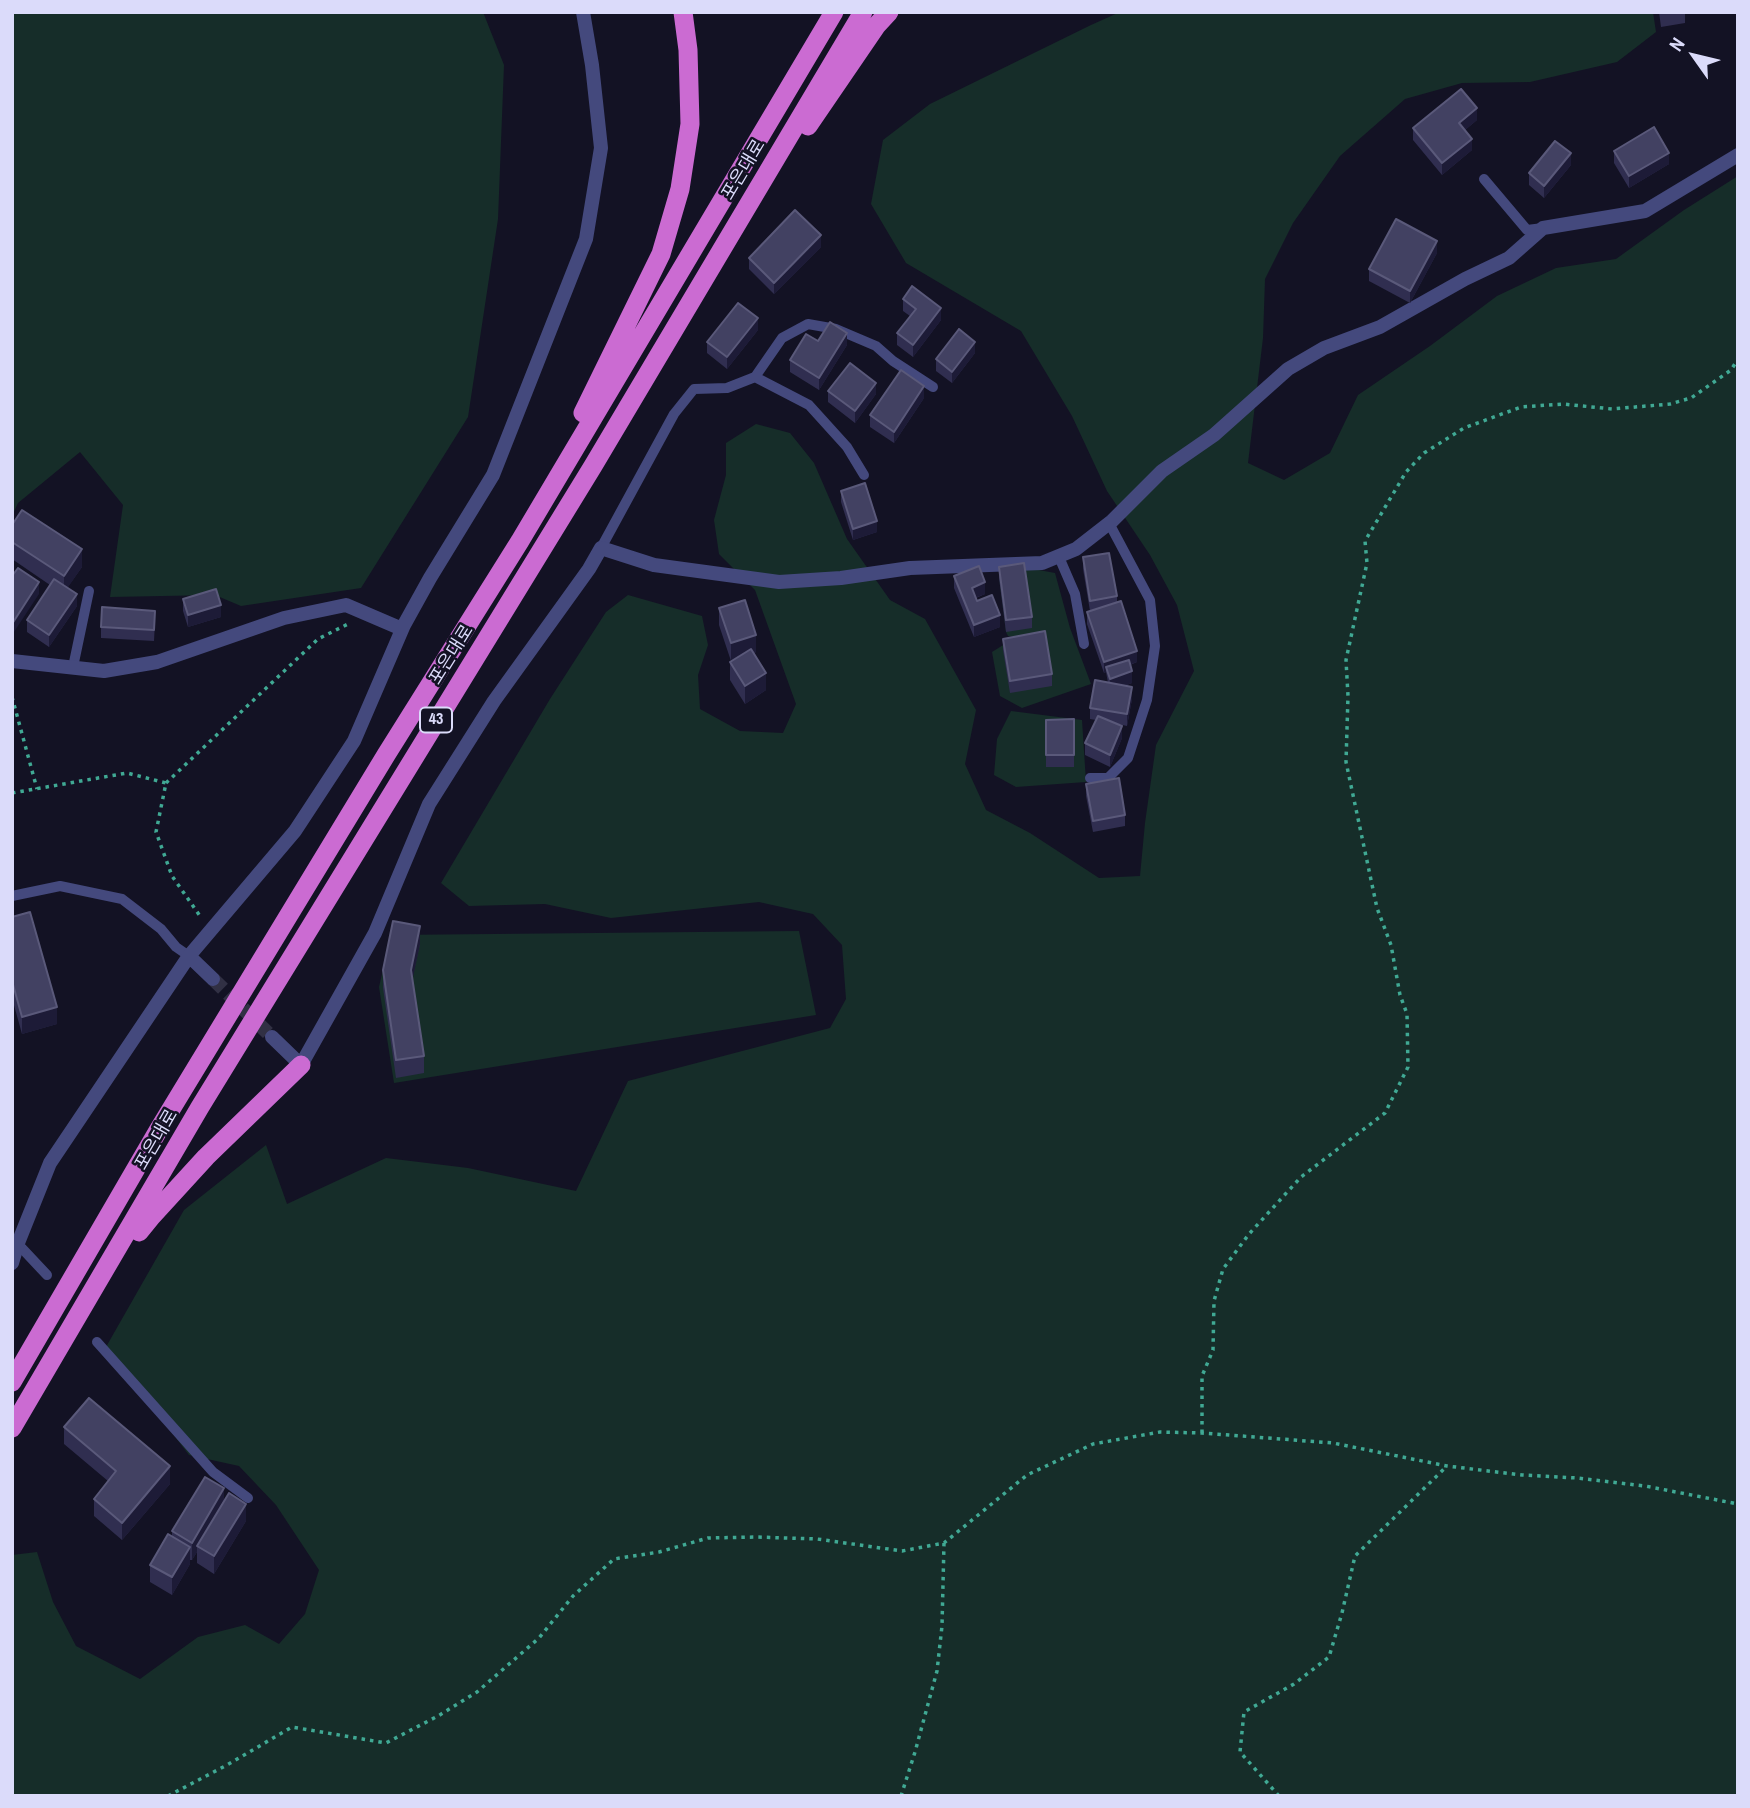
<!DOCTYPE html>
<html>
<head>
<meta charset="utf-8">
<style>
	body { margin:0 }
	#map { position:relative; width:1750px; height:1808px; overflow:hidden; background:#131224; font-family:"Archivo Narrow",sans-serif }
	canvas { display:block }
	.frame { position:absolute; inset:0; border:14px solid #dbdbfa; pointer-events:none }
	.north { position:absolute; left:1659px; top:21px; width:70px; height:70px; -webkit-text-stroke:5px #131224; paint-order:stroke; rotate:304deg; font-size:19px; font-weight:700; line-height:28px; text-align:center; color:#dbdbfa }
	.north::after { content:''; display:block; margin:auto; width:24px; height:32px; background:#dbdbfa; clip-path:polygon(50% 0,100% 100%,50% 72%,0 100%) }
</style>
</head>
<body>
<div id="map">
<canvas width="1750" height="1808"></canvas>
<div class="frame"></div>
<div class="north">N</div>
</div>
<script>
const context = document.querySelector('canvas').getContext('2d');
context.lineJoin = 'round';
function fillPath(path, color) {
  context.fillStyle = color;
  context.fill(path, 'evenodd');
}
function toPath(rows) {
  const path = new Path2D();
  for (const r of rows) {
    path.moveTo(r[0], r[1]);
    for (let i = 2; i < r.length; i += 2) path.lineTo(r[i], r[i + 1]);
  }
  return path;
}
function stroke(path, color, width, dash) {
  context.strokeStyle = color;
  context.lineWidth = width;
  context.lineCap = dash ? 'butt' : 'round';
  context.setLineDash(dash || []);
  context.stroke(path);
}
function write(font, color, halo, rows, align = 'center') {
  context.font = font + ' "Archivo Narrow","Noto Sans KR",sans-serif';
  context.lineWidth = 5;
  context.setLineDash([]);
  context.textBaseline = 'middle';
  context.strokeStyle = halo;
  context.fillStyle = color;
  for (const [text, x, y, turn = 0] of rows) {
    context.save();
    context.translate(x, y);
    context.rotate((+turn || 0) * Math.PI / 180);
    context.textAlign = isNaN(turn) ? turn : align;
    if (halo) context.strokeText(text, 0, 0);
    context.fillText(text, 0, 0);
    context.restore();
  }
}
fillPath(toPath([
	[12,12,483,12,504,65,498,219,468,417,361,588,241,606,215,595,110,597,123,505,80,452,18,503,12,516],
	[1120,12,1653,12,1656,32,1617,62,1530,82,1462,83,1405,99,1340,156,1293,223,1265,279,1263,338,1248,463,1284,480,1330,453,1358,395,1430,346,1497,296,1556,268,1616,259,1684,210,1738,176,1738,1796,12,1796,12,1555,37,1552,53,1602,76,1646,140,1679,198,1637,245,1625,279,1644,305,1614,319,1570,276,1505,239,1466,189,1455,147,1400,102,1354,184,1210,266,1145,287,1204,386,1158,468,1168,576,1191,628,1081,830,1028,846,999,842,945,813,914,759,902,611,918,545,904,469,906,441,883,550,699,606,612,628,595,702,616,708,645,698,675,700,709,740,731,783,733,796,704,755,590,719,554,714,520,726,475,726,443,756,424,790,433,814,463,847,539,890,600,925,619,976,710,965,764,986,810,1030,833,1099,878,1140,876,1145,823,1156,745,1194,671,1177,605,1150,555,1107,491,1072,416,1021,331,906,263,871,204,883,140,930,104,1091,25],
	[1004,568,1028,568,1055,573,1070,628,1091,684,1022,708,1000,696,992,652,1016,637,1008,636,1006,632,999,578],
	[1011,711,1082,720,1086,782,1016,787,994,775,997,739],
	[799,931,816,1015,394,1083,379,987,391,935]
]), '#162d29');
stroke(toPath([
	[213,979,272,1037]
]), '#313044', 14, [14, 7]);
stroke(toPath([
	[12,697,37,789],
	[166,783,318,639,348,624],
	[12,793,127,773,166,783,156,832,172,876,200,916],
	[1202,1433,1202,1376,1213,1350,1214,1301,1223,1269,1249,1234,1301,1177,1385,1113,1408,1067,1407,1014,1400,995,1391,945,1377,908,1346,762,1348,696,1346,660,1367,563,1365,541,1406,472,1424,453,1464,428,1521,407,1563,404,1612,409,1670,404,1691,398,1731,370,1738,359],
	[168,1796,227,1765,292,1727,386,1743,438,1716,477,1692,539,1638,573,1596,614,1559,659,1552,708,1538,756,1537,817,1539,902,1551,944,1543,1027,1475,1093,1444,1160,1432,1202,1433,1333,1443,1447,1466,1522,1475,1577,1478,1645,1486,1738,1504],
	[901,1796,915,1752,937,1671,942,1626,944,1543],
	[1279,1796,1240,1752,1244,1712,1294,1684,1329,1657,1342,1613,1355,1556,1447,1466]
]), '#40a994', 3.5, [3.5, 5]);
stroke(toPath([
	[1484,179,1527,230,1543,228],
	[755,377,809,405,847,447,864,475],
	[601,548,674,414,694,389,727,388,755,377,782,338,808,324,836,329,876,346,893,361,933,387],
	[1059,557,1075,594,1084,644],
	[73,667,89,591],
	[1090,778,1108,778,1128,758,1147,700,1155,646,1150,600,1109,523],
	[12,896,60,886,122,899,161,929,176,947,189,956],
	[16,1242,47,1275],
	[97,1342,213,1472,248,1498]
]), '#44497d', 10);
stroke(toPath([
	[12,661,104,671,157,662,284,618,346,605,402,629],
	[189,956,213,979],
	[272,1037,301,1065,375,933,429,804,494,701,589,569,601,548,654,565,779,582,841,578,910,568,1042,563,1076,549,1112,521,1162,471,1214,435,1288,369,1324,348,1380,327,1465,279,1509,258,1543,228,1645,211,1738,155],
	[12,1263,18,1243,50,1163,189,956,295,831,354,741,404,625,430,578,493,475,586,239,601,148,592,65,583,12]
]), '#44497d', 14);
stroke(toPath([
	[808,126,877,25,889,12],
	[583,413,661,254,680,189,690,124,688,50,683,12],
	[139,1232,152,1216,206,1157,301,1065],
	[12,1382,159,1129,386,755,520,541,834,12],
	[12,1428,200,1107,593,466,863,12]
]), '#cb6bd2', 19);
fillPath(toPath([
	[1659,12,1685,12,1685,23,1661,27],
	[1477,120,1465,130,1472,150,1442,175,1413,140,1413,128],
	[1614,151,1669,164,1629,188,1614,163],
	[1571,165,1544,198,1529,185,1529,173],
	[821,247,774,294,749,269,749,258],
	[1437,253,1410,303,1369,281,1369,269],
	[903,299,941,320,913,357,897,345,897,333,910,316,903,311],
	[758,330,727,369,707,353,707,342],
	[818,341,847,345,819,390,790,372,790,360],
	[975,353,952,383,936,371,936,359],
	[828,391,876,394,855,423,828,402],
	[924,398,894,443,870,427,870,415],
	[841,491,877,532,853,540,841,502],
	[12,525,82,567,67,588,77,606,49,647,27,632,27,620,50,585,12,559],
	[1083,557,1117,596,1117,602,1137,662,1130,665,1132,683,1124,686,1132,699,1127,726,1118,724,1122,738,1110,767,1085,755,1085,743,1096,720,1090,719,1090,708,1108,683,1106,672,1104,673,1087,624,1087,612,1090,611,1083,569],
	[999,567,1032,617,1032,628,1006,632,999,578],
	[954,576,985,594,976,598,977,601,1000,627,974,637,954,588],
	[183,599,221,617,188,627,183,611],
	[719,608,756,652,754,653,766,690,745,704,730,680,730,662,734,660,731,661,719,625],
	[155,622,154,641,101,638,101,627],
	[1003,639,1052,674,1052,686,1010,693,1003,650],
	[1074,719,1074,767,1046,767,1046,720],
	[1086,784,1125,815,1125,826,1093,832,1086,796],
	[12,917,57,1024,22,1034,12,998],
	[420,944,412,980,424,1056,424,1073,396,1078,383,988,383,970],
	[64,1427,170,1484,122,1540,94,1516,94,1499,108,1481,64,1444],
	[224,1500,246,1521,214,1574,197,1563,197,1552,192,1560,190,1560,190,1564,172,1595,150,1582,150,1565,172,1536,172,1531]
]), '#302e50');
fillPath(toPath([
	[1477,108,1477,120,1459,135,1459,123],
	[1472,139,1472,150,1442,175,1442,163],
	[1571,153,1571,165,1544,198,1544,186],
	[1669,153,1669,164,1629,188,1629,176],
	[821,235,821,247,774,294,774,283],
	[1437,241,1437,253,1410,303,1410,291],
	[941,308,941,320,913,357,913,345],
	[758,318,758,330,727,369,727,357],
	[847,333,847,345,819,390,819,378],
	[975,342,975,353,952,383,952,372],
	[876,383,876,394,855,423,855,411],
	[924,386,924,398,894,443,894,432],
	[877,521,877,532,853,540,853,529],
	[82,549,82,567,64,593,64,576],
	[39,582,39,594,12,635,12,624],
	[985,582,985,594,972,599,972,588],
	[77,594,77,606,49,647,49,635],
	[221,605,221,617,188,627,188,615],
	[1000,615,1000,627,974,637,974,625],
	[756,635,756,652,731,661,731,643],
	[1137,651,1137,662,1108,672,1106,667,1106,672,1104,673,1104,662],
	[1132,671,1132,683,1110,690,1110,679],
	[766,673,766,690,745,704,745,686],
	[1132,687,1132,699,1127,726,1127,714],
	[1122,726,1122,738,1110,767,1110,755],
	[420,926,420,944,411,987,411,970],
	[57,1007,57,1024,22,1034,22,1017],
	[170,1466,170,1484,122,1540,122,1523],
	[224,1488,224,1506,197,1546,197,1552,192,1560,192,1543],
	[246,1504,246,1521,214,1574,214,1556],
	[190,1547,190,1564,172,1595,172,1577]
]), '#1d1b37');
const building = toPath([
	[1461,89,1477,108,1459,123,1472,139,1442,163,1413,128,1461,89],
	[1654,127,1669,153,1629,176,1614,151,1654,127],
	[1555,141,1571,153,1544,186,1529,173,1555,141],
	[795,210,821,235,774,283,749,258,795,210],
	[1396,219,1437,241,1410,291,1369,269,1396,219],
	[912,286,941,308,913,345,897,333,916,309,903,299,912,286],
	[738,303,758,318,727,357,707,342,738,303],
	[830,322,847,333,819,378,790,360,806,334,818,341,830,322],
	[959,329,975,342,952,372,936,359,959,329],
	[850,363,876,383,855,411,828,391,850,363],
	[901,370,924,386,894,432,870,415,901,370],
	[865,483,877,521,853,529,841,491,865,483],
	[22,510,82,549,64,576,12,542,12,525,22,510],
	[1109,553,1117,596,1090,601,1083,557,1109,553],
	[1024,563,1032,617,1006,620,999,567,1024,563],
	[979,566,985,582,972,588,977,601,992,595,1000,615,974,625,954,576,979,566],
	[18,568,39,582,12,624,12,576,18,568],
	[54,579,77,594,49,635,27,620,54,579],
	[216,589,221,605,188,615,183,599,216,589],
	[745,600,756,635,731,643,719,608,745,600],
	[1121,601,1137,651,1104,662,1087,612,1121,601],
	[102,607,155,611,154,630,101,627,102,607],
	[1045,631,1052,674,1010,681,1003,639,1045,631],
	[751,649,766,673,745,686,730,662,751,649],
	[1129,660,1132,671,1110,679,1106,667,1129,660],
	[1095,680,1132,687,1127,714,1090,708,1095,680],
	[1098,716,1122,726,1110,755,1085,743,1098,716],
	[1074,719,1074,755,1046,755,1046,720,1074,719],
	[1119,778,1125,815,1093,821,1086,784,1119,778],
	[30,912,57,1007,22,1017,12,981,12,917,30,912],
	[393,921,420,926,411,970,424,1056,396,1060,383,970,393,921],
	[89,1398,170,1466,122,1523,94,1499,116,1471,64,1427,89,1398],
	[205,1477,224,1488,192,1543,172,1531,205,1477],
	[229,1493,246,1504,214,1556,197,1546,229,1493],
	[168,1534,190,1547,172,1577,150,1565,168,1534]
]);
fillPath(building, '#424162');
stroke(building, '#5a597a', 2);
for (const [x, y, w] of [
	[436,720,32]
]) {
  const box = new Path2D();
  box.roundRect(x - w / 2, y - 12.5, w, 25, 5);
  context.fillStyle = '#131224';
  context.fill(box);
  stroke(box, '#dbdbfa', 2);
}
write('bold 16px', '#dbdbfa', null, [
	["43",436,720]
]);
write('18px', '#dbdbfa', '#131224', [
	["포은대로",744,170,-59],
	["포은대로",452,655,-58],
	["포은대로",157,1140,-60]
]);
</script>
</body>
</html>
